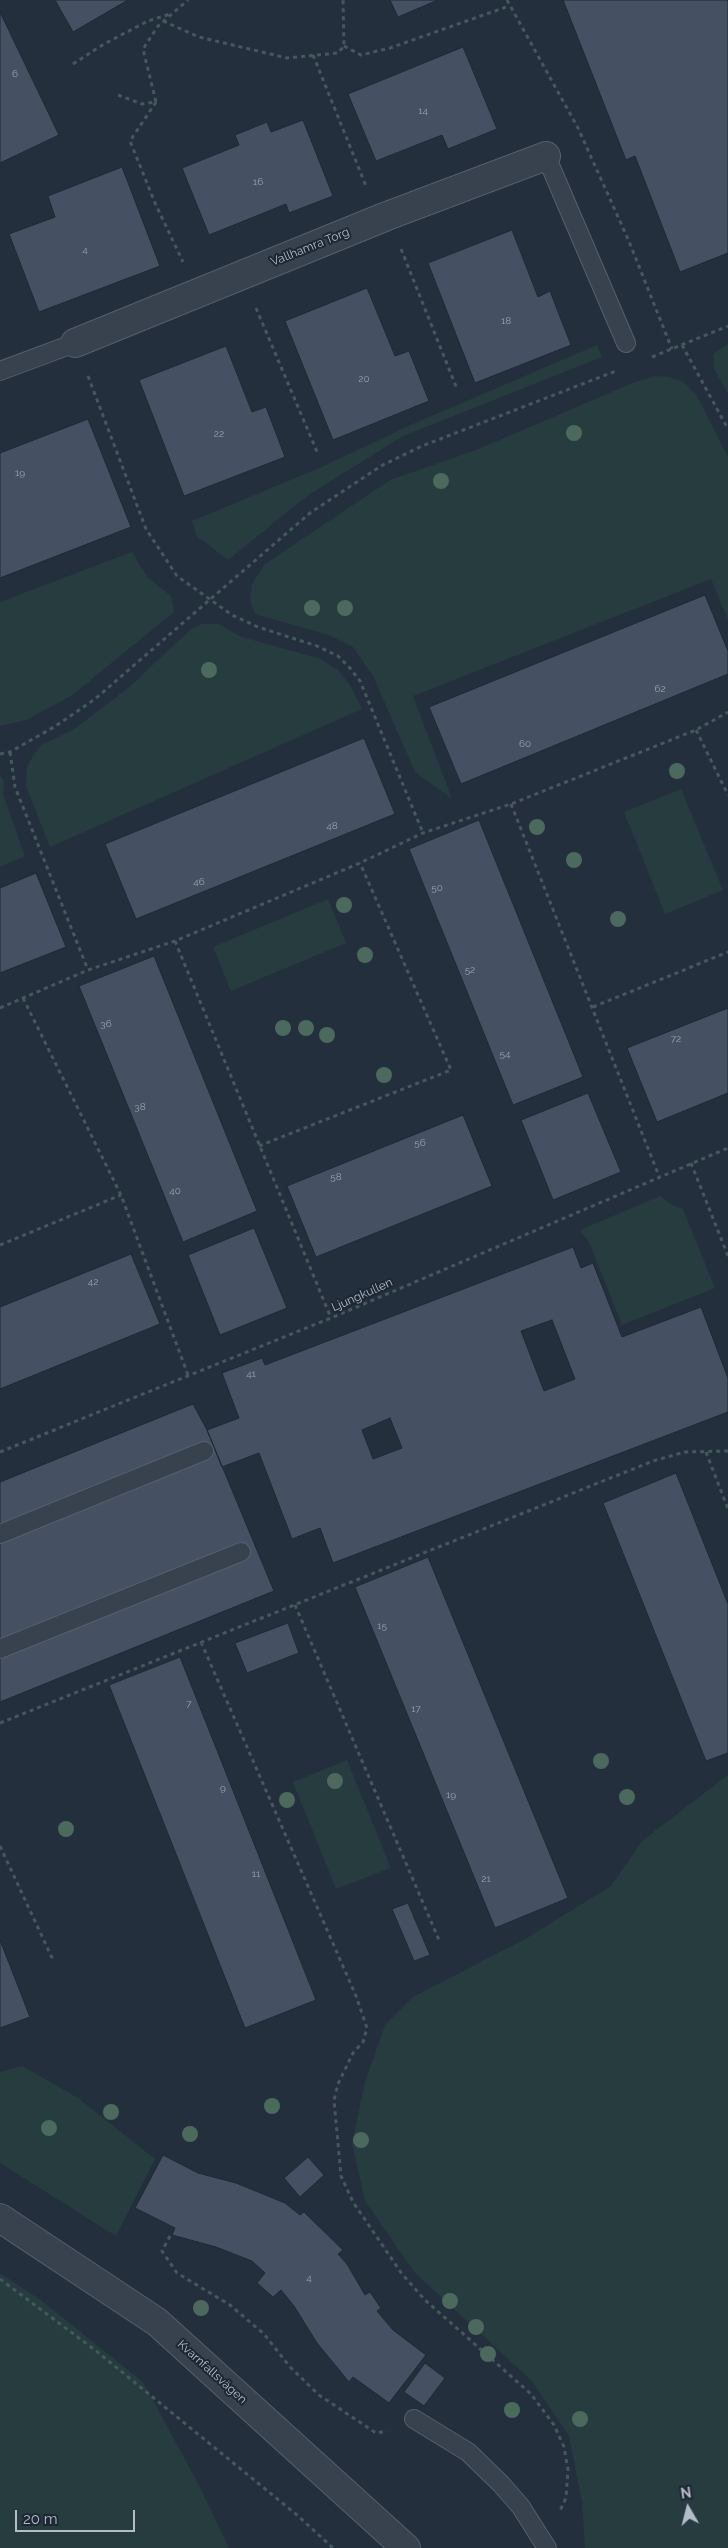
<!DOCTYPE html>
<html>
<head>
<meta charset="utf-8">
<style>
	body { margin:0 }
	#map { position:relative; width:728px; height:2548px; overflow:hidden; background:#242f3e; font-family:Raleway,sans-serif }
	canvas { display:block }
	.north { position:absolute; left:663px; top:2483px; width:50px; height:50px; -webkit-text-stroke:4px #1d2633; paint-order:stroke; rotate:352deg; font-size:14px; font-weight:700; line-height:20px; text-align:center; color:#b4bcc9 }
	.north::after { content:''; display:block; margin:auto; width:18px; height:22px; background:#b4bcc9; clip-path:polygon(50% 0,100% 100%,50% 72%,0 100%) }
	.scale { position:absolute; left:15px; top:2510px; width:120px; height:22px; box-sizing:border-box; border:2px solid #b4bcc9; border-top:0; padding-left:6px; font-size:15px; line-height:18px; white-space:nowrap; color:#b4bcc9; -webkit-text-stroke:4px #1d2633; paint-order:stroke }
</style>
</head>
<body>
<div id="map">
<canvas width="728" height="2548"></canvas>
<div class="north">N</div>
<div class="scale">20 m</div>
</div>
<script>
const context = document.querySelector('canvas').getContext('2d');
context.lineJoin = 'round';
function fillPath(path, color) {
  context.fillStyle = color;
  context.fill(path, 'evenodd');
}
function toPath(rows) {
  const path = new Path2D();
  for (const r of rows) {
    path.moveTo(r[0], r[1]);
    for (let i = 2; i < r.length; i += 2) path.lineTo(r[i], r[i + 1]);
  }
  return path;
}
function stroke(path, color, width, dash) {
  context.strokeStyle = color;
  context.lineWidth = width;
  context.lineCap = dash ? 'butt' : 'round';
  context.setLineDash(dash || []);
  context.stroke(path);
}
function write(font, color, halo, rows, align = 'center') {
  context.font = font + ' Raleway,sans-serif';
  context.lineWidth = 4;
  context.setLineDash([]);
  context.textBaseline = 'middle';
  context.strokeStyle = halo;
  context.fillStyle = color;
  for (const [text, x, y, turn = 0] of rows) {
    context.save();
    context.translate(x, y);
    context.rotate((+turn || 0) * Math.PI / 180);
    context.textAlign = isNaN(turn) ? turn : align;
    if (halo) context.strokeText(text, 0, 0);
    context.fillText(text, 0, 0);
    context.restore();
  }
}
fillPath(toPath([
	[728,344,728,394,714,368,713,354],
	[597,345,602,357,403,436,307,496,228,560,197,536,192,521,317,469,413,424],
	[656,376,669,377,683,382,697,396,728,457,728,620,711,579,413,696,452,799,415,772,373,676,353,647,329,635,255,614,250,600,252,584,265,564,390,480,476,450,635,382],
	[132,552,148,578,171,596,174,612,71,696,26,720,0,726,0,602],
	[202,624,218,624,242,637,321,659,339,671,351,687,362,709,50,847,26,786,27,766,33,756,41,745,73,730,128,688,190,630],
	[0,775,4,781,3,794,25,856,0,867],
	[681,789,723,890,665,914,624,812],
	[328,899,346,943,231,991,213,947],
	[660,1196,672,1205,683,1209,715,1288,622,1325,589,1242,580,1230],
	[347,1760,391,1868,336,1889,293,1782],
	[728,1775,728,2548,585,2548,582,2502,569,2436,531,2380,415,2273,365,2201,352,2144,365,2082,385,2025,413,1997,527,1938,611,1886,643,1840],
	[22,2066,78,2098,155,2159,116,2236,0,2163,0,2072],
	[0,2273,42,2301,143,2382,199,2485,229,2548,0,2548]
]), '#263c3f');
const building = toPath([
	[55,0,128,0,73,32,55,0],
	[390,0,438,0,398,17,390,0],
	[563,0,728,0,728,253,680,272,635,156,626,160,563,0],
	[0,12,59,135,0,163,0,12],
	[463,47,497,129,448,149,442,135,376,161,348,94,463,47],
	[303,120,333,196,289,213,286,204,209,235,182,168,239,145,235,135,267,122,271,132,303,120],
	[122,167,160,266,39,312,9,234,55,217,48,196,122,167],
	[512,230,538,297,550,291,571,345,475,383,428,263,512,230],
	[367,288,395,356,409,351,429,401,333,440,285,321,367,288],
	[226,346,252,412,266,407,285,457,184,496,139,380,226,346],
	[88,419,131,527,0,578,0,453,88,419],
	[705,595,728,651,728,674,461,784,429,707,705,595],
	[364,738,395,814,136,919,105,844,364,738],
	[479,820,583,1077,513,1105,409,849,479,820],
	[36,873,66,947,0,973,0,888,36,873],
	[154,956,257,1211,183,1242,79,986,154,956],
	[728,1008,728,1093,657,1122,627,1048,728,1008],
	[588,1093,621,1172,553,1200,521,1120,588,1093],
	[463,1115,492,1186,316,1257,287,1186,463,1115],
	[254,1228,287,1308,220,1335,188,1255,254,1228],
	[573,1247,581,1268,593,1263,622,1337,701,1307,728,1378,728,1412,333,1563,320,1528,292,1539,259,1453,222,1467,207,1430,239,1418,222,1373,262,1358,265,1365,573,1247],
	[552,1320,575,1379,544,1391,521,1331,552,1320],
	[390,1418,402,1448,373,1459,362,1430,390,1418],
	[131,1254,160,1324,0,1389,0,1307,131,1254],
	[193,1404,207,1430,274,1591,0,1702,0,1482,193,1404],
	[676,1473,728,1604,728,1753,706,1761,603,1503,676,1473],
	[428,1557,568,1898,495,1928,355,1587,428,1557],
	[288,1623,299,1653,247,1673,235,1643,288,1623],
	[180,1657,316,2000,245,2028,109,1685,180,1657],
	[408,1903,430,1955,414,1961,392,1909,408,1903],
	[0,1940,30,2017,0,2028,0,1940],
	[163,2155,198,2173,236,2183,285,2203,300,2215,304,2212,343,2250,338,2254,347,2264,365,2295,370,2292,381,2308,377,2311,393,2330,426,2355,389,2403,353,2377,349,2382,317,2343,294,2306,281,2290,273,2297,257,2283,265,2273,252,2261,216,2247,172,2235,175,2228,135,2208,163,2155],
	[308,2157,324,2175,300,2197,284,2178,308,2157],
	[425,2363,445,2378,424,2406,404,2392,425,2363]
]);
fillPath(building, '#455162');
stroke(building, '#1f2835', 1);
const service = toPath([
	[546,156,626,343],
	[0,371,75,343],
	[0,1534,204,1451],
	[0,1649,241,1552],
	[414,2419,468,2452,501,2484,521,2507,547,2548]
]);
const minor = toPath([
	[75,343,387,216,546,156]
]);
const tertiary = toPath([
	[0,2218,157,2322,406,2548]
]);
stroke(service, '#565f6c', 20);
stroke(minor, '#565f6c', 30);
stroke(tertiary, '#565f6c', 30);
stroke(toPath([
	[507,0,578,128,628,239,672,349],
	[163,21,199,37,287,58,338,53,344,46,343,0],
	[344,46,361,55,390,48,509,6],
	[313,55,366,186],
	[73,64,104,44,148,21,170,14],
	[118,95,142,104,156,102,143,49,158,26,188,0],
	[156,102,130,141,155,203,183,262],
	[401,249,457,389],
	[256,308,318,454],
	[682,345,728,429],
	[652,357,728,326],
	[88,376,146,529,177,576,232,615,258,627,317,646,338,656,350,668,360,681,423,833],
	[696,730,728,795],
	[10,752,15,787,88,970],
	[0,754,10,752,54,727,95,699,310,513,381,466,422,446,616,371],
	[511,804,659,1176],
	[175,941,331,1318],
	[23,998,121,1195,188,1375],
	[593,1007,728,952],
	[0,1008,88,970,175,941,360,863,423,833,511,804,696,730,728,712],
	[259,1146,451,1070,360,863],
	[691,1163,728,1256],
	[0,1245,121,1195],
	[0,1452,331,1318,728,1148],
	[706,1452,728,1509],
	[295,1605,439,1940],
	[201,1642,356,1996,367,2028,363,2042,353,2053,338,2084,334,2100,341,2176,353,2202,402,2274,425,2300,531,2394,554,2425,564,2447,568,2470,566,2498,559,2513],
	[0,1723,653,1461,685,1452,728,1451],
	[0,1846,53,1960],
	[170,2236,162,2251,177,2273,230,2305,264,2334,290,2367,319,2395,376,2433,387,2431],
	[0,2279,95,2350,297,2515,333,2548]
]), '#44595c', 3, [4, 4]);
stroke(service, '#38414e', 18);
stroke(minor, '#38414e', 28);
stroke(tertiary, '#38414e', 28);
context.fillStyle = '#4b6a5d';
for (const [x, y] of [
	[574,433],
	[441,481],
	[312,608],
	[345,608],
	[209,670],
	[677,771],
	[537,827],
	[574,860],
	[344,905],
	[618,919],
	[365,955],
	[283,1028],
	[306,1028],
	[327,1035],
	[384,1075],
	[601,1761],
	[335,1781],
	[627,1797],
	[287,1800],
	[66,1829],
	[272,2106],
	[111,2112],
	[49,2128],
	[190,2134],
	[361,2140],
	[450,2301],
	[201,2308],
	[476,2327],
	[488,2354],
	[512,2410],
	[580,2419]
]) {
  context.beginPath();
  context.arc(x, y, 8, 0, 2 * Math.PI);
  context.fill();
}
write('10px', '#98a1af', null, [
	["6",15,74],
	["14",423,111],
	["16",258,182],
	["4",85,250],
	["18",506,321],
	["20",364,379],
	["22",219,434],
	["19",20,473],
	["62",660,689],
	["60",525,744],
	["48",332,826],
	["46",199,882],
	["50",437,888],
	["52",470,970],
	["36",106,1024],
	["72",676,1039],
	["54",505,1054],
	["38",140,1107],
	["56",420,1143],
	["58",336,1177],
	["40",175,1191],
	["42",93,1282],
	["41",251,1374],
	["15",382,1626],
	["7",189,1704],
	["17",416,1709],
	["9",223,1788],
	["19",451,1795],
	["11",256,1874],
	["21",486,1879],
	["4",309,2278]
]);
write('12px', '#b4bcc9', '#1d2633', [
	["Vallhamra Torg",310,247,-22],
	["Ljungkullen",362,1295,-24],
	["Kvarnfallsvägen",212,2372,42]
]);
</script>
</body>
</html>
